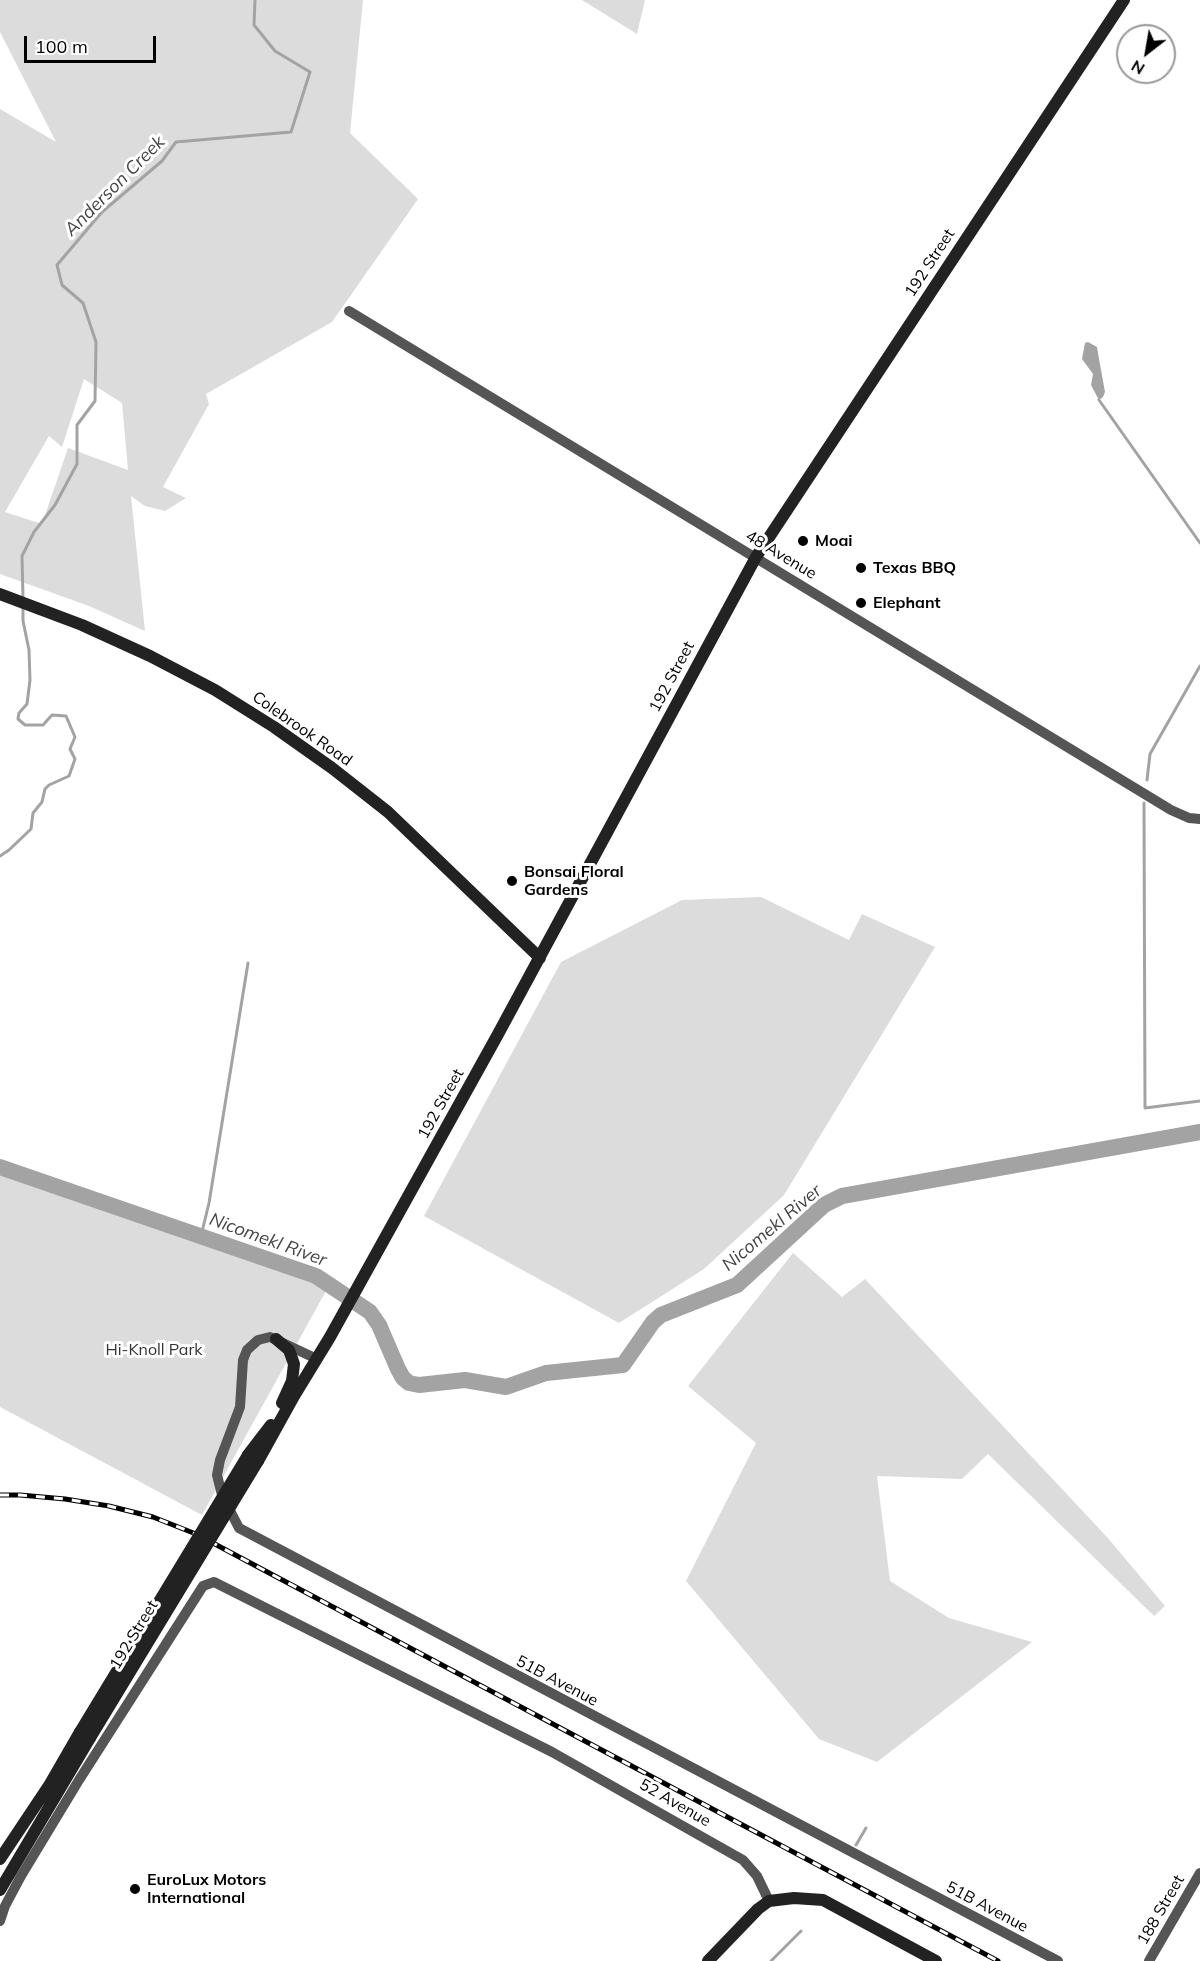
<!DOCTYPE html>
<html>
<head>
<meta charset="utf-8">
<style>
	body { margin:0 }
	#map { position:relative; width:1200px; height:1961px; overflow:hidden; background:#fff; font-family:Mulish,sans-serif }
	canvas { display:block }
	.north { position:absolute; left:1116px; top:24px; width:60px; height:60px; box-sizing:border-box; background:#fff; border:2px solid #999; border-radius:50%; rotate:211deg; font-size:16px; font-weight:700; line-height:24px; text-align:center; color:#000 }
	.north::after { content:''; display:block; margin:auto; width:21px; height:27px; background:#000; clip-path:polygon(50% 0,100% 100%,50% 72%,0 100%) }
	.scale { position:absolute; left:24px; top:36px; width:132px; height:27px; box-sizing:border-box; border:3px solid #000; border-top:0; padding-left:8px; font-size:18px; line-height:21px; white-space:nowrap; color:#000; -webkit-text-stroke:4px #fff; paint-order:stroke }
</style>
</head>
<body>
<div id="map">
<canvas width="1200" height="1961"></canvas>
<div class="north">N</div>
<div class="scale">100 m</div>
</div>
<script>
const context = document.querySelector('canvas').getContext('2d');
context.lineJoin = 'round';
function fillPath(path, color) {
  context.fillStyle = color;
  context.fill(path, 'evenodd');
}
function toPath(rows) {
  const path = new Path2D();
  for (const r of rows) {
    path.moveTo(r[0], r[1]);
    for (let i = 2; i < r.length; i += 2) path.lineTo(r[i], r[i + 1]);
  }
  return path;
}
function stroke(path, color, width, dash) {
  context.strokeStyle = color;
  context.lineWidth = width;
  context.lineCap = dash ? 'butt' : 'round';
  context.setLineDash(dash || []);
  context.stroke(path);
}
function write(font, color, halo, rows, align = 'center') {
  context.font = font + ' Mulish,sans-serif';
  context.lineWidth = 6;
  context.setLineDash([]);
  context.textBaseline = 'middle';
  context.strokeStyle = halo;
  context.fillStyle = color;
  for (const [text, x, y, turn = 0] of rows) {
    context.save();
    context.translate(x, y);
    context.rotate((+turn || 0) * Math.PI / 180);
    context.textAlign = isNaN(turn) ? turn : align;
    if (halo) context.strokeText(text, 0, 0);
    context.fillText(text, 0, 0);
    context.restore();
  }
}
fillPath(toPath([
	[0,0,363,0,350,133,418,199,332,322,206,394,209,404,163,487,186,498,165,511,145,506,131,496,145,631,89,606,0,574,0,109,56,142,0,32],
	[84,379,122,403,128,470,68,448,42,524,5,512,49,436,62,447],
	[582,0,645,0,637,34],
	[761,897,849,940,862,914,935,947,784,1195,704,1269,619,1323,424,1216,561,962,682,900],
	[0,1172,106,1201,187,1232,290,1265,308,1275,326,1291,202,1515,0,1407],
	[793,1253,842,1297,865,1279,1107,1537,1165,1606,1154,1616,988,1454,962,1479,877,1476,890,1581,949,1618,1032,1642,877,1762,819,1739,686,1581,756,1443,688,1386]
]), '#dcdcdc');
fillPath(toPath([
	[1088,342,1097,347,1099,359,1105,392,1103,397,1099,400,1091,385,1093,374,1082,359,1085,343]
]), '#a3a3a3');
stroke(toPath([
	[1099,400,1200,543],
	[23,598,22,556,34,532,55,505,77,464,77,425,95,401,96,342,83,303,62,285,57,265,102,212,162,161,176,142,291,132,310,72,275,51,254,25,255,0],
	[1147,780,1150,754,1200,666],
	[1144,803,1145,1108,1200,1101],
	[0,856,9,850,31,829,33,813,42,802,45,789,49,785,69,776,75,759,70,749,75,737,66,716,52,715,43,725,25,725,18,719,19,713,27,704,30,680,29,650,23,621,23,605],
	[201,1236,209,1203,248,963],
	[856,1845,866,1828],
	[771,1961,801,1931]
]), '#a3a3a3', 3);
stroke(toPath([
	[0,1167,316,1276,370,1312,379,1325,398,1369,403,1378,409,1383,419,1385,465,1380,506,1387,546,1373,623,1365,653,1322,661,1315,737,1285,824,1205,842,1196,1200,1132]
]), '#a3a3a3', 16);
stroke(toPath([
	[349,311,1171,810,1189,818,1200,819],
	[317,1359,270,1337,258,1340,247,1350,243,1360,240,1407,220,1460,217,1475,222,1495,239,1528,1058,1961],
	[0,1921,5,1906,21,1876,79,1780,203,1586,214,1582,552,1752,743,1860,757,1876,769,1901],
	[1149,1961,1200,1873]
]), '#555', 10);
stroke(toPath([
	[0,594,82,625,150,656,215,690,274,727,332,768,388,812,540,958],
	[276,1339,289,1350,294,1364,292,1381,282,1403],
	[248,1455,271,1425],
	[258,1461,294,1396,330,1337,497,1036,756,557,1124,0],
	[0,1859,50,1784,80,1732],
	[0,1890,90,1738],
	[708,1961,758,1909,769,1901,794,1898,823,1900,936,1961]
]), '#222', 12);
const rail = toPath([
	[0,1495,20,1495,65,1499,109,1506,153,1517,196,1534,998,1961]
]);
stroke(rail, '#000', 5);
stroke(rail, '#fff', 3, [9]);
stroke(toPath([
	[80,1732,248,1455],
	[90,1738,258,1461]
]), '#222', 12);
for (const [x, y, r, color] of [
	[803,541,6,"#000"],
	[861,568,6,"#000"],
	[861,603,6,"#000"],
	[512,881,6,"#000"],
	[135,1889,6,"#000"]
]) {
  const dot = new Path2D();
  dot.arc(x, y, r, 0, 2 * Math.PI);
  context.fillStyle = color;
  context.fill(dot);
  stroke(dot, '#fff', 2);
}
write('16px', '#000', '#fff', [
	["192 Street",930,263,-57],
	["48 Avenue",781,555,31],
	["192 Street",672,677,-62],
	["Colebrook Road",302,729,35],
	["192 Street",441,1104,-61],
	["192 Street",134,1635,-59],
	["51B Avenue",557,1681,28],
	["52 Avenue",675,1803,30],
	["51B Avenue",987,1907,28],
	["188 Street",1161,1910,-60]
]);
write('bold 16px', '#000', '#fff', [
	["Moai",815,541],
	["Texas BBQ",873,568],
	["Elephant",873,603],
	["Bonsai Floral",524,872],
	["Gardens",524,890],
	["EuroLux Motors",147,1880],
	["International",147,1898]
], 'left');
write('16px', '#333', '#fff', [
	["Hi-Knoll Park",154,1350]
]);
write('italic 18px', '#444', '#fff', [
	["Anderson Creek",115,186,-45],
	["Nicomekl River",772,1228,-40],
	["Nicomekl River",268,1240,20]
]);
</script>
</body>
</html>
